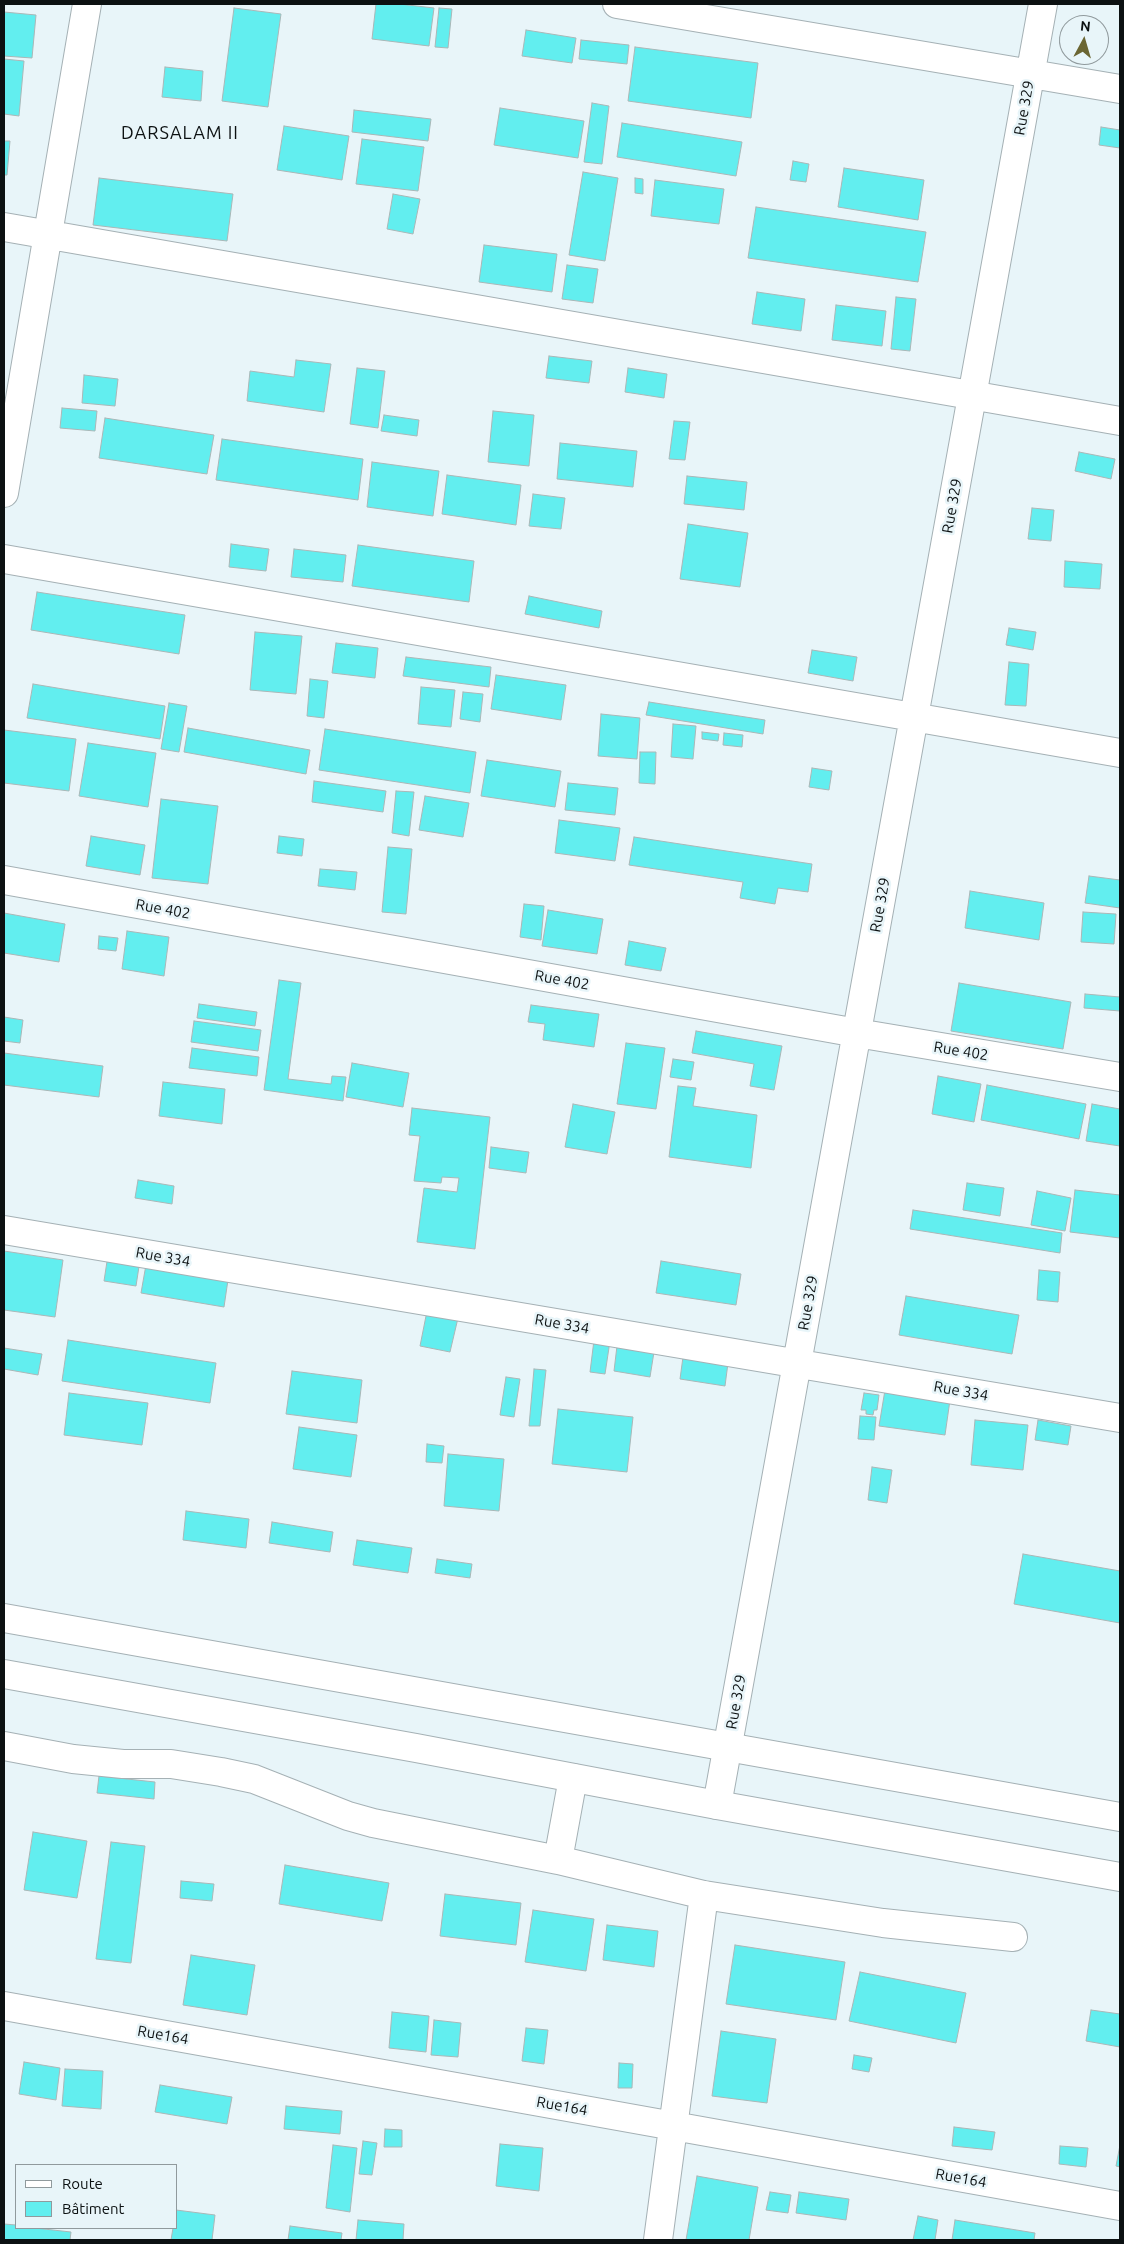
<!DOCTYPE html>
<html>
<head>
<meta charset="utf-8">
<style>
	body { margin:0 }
	#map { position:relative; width:1124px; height:2244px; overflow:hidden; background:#e8f5f9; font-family:Ubuntu,sans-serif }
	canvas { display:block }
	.frame { position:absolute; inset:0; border:5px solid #0c1112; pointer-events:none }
	.legend { position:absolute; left:15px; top:2164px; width:162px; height:65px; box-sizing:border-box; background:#e8f5f9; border:1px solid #909a9d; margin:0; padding:6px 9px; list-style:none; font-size:15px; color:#0c1112 }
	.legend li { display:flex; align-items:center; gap:10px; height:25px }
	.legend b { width:25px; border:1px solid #909a9d }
	.north { position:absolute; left:1059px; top:15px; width:50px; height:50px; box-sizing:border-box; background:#e8f5f9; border:1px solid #909a9d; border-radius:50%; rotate:6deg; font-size:14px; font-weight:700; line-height:20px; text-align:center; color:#0c1112 }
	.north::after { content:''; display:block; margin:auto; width:18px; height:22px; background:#6b6633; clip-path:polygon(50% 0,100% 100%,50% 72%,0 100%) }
</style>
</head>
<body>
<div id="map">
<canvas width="1124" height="2244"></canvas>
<div class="frame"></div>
<ul class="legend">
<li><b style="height:6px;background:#fff"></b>Route</li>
<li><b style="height:14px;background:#62eeef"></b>Bâtiment</li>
</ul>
<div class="north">N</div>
</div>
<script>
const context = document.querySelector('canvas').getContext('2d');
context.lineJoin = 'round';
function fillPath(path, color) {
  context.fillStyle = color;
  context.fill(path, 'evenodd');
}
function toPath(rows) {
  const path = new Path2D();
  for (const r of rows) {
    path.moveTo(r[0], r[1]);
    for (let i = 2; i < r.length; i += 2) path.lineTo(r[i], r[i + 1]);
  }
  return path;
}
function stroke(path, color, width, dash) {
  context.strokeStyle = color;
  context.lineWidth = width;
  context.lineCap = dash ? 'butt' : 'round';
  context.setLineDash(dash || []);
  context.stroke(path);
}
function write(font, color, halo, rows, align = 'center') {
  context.font = font + ' Ubuntu,sans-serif';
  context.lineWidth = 5;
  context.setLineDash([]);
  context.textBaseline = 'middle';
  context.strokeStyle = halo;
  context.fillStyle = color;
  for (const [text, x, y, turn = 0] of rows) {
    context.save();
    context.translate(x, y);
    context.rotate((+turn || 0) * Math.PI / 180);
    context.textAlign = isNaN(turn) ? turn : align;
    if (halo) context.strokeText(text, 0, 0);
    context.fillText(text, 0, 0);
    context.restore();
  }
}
const building = toPath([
	[376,4,399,4,434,8,429,46,372,39,376,4],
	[234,8,281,14,268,107,222,101,234,8],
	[439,8,452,9,448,48,435,47,439,8],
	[4,12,36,15,32,58,4,56,4,12],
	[526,30,576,38,572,63,522,56,526,30],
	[581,40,629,45,627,64,579,59,581,40],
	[635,47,758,63,751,118,628,101,635,47],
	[4,59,24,61,19,116,4,114,4,59],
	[165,67,203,71,201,101,162,97,165,67],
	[592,103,609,106,602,164,584,162,592,103],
	[500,108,584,121,578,158,494,145,500,108],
	[354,110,431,119,428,141,352,132,354,110],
	[622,123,742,142,736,176,617,157,622,123],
	[284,126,349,136,342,180,277,170,284,126],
	[1101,127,1120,130,1120,148,1099,145,1101,127],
	[362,139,424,147,418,191,356,184,362,139],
	[4,141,10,141,7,175,4,175,4,141],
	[793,161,809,164,806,182,790,180,793,161],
	[844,168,924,180,918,220,838,207,844,168],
	[583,172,618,178,605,261,569,255,583,172],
	[99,178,233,194,227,241,93,225,99,178],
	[635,178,643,179,643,194,635,193,635,178],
	[655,180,724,189,719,224,651,216,655,180],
	[393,194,420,199,413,234,387,229,393,194],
	[756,207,926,232,918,282,748,258,756,207],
	[484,245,557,254,552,292,479,282,484,245],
	[567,265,598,269,593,303,562,299,567,265],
	[757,292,805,299,801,331,752,324,757,292],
	[896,297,916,299,910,351,891,349,896,297],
	[836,305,886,311,882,346,832,340,836,305],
	[549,356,592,361,589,383,546,378,549,356],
	[296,360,331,364,324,412,247,401,250,371,294,377,296,360],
	[357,368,385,371,378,428,350,424,357,368],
	[628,368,667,374,664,398,625,392,628,368],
	[84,375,118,379,115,406,82,403,84,375],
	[62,408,97,411,95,431,60,428,62,408],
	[493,411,534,415,529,466,488,462,493,411],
	[384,415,419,420,417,436,381,431,384,415],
	[105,418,214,435,207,474,99,458,105,418],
	[674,421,690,422,685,460,669,459,674,421],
	[222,439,363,459,358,500,216,480,222,439],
	[560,443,637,451,633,487,557,479,560,443],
	[1079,452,1115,459,1111,479,1075,471,1079,452],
	[372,462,439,471,433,516,367,507,372,462],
	[447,475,521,485,516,525,442,514,447,475],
	[687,476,747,482,744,510,684,504,687,476],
	[533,494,565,498,561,529,529,526,533,494],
	[1032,508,1054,510,1051,541,1028,539,1032,508],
	[688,524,748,533,740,587,680,579,688,524],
	[231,544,269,549,266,571,229,567,231,544],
	[358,545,474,561,469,602,352,586,358,545],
	[294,549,346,555,343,582,291,577,294,549],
	[1065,561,1102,564,1100,589,1064,587,1065,561],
	[37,592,185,615,179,654,31,630,37,592],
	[529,596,602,611,599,628,525,614,529,596],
	[1009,628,1036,632,1033,650,1006,645,1009,628],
	[255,632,302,636,296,694,250,690,255,632],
	[336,643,378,648,375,678,332,673,336,643],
	[812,650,857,657,853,681,808,673,812,650],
	[406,657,491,667,489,687,403,676,406,657],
	[1009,662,1029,664,1026,706,1005,705,1009,662],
	[496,675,566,685,561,720,491,709,496,675],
	[310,679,328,681,324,718,307,716,310,679],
	[33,684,165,706,160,739,27,718,33,684],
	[421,687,455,690,451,727,418,724,421,687],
	[463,692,483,694,480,722,460,719,463,692],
	[649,702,765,720,763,734,646,715,649,702],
	[169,703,187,706,179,752,161,749,169,703],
	[601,714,640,718,637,759,598,756,601,714],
	[673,724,696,726,693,759,671,757,673,724],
	[188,728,310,750,306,774,184,752,188,728],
	[325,729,476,752,470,793,319,770,325,729],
	[4,730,76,739,69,791,4,783,4,730],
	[702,732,719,734,718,741,702,739,702,732],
	[724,733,743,735,742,747,723,745,724,733],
	[88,743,156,753,148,807,79,796,88,743],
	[640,752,656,752,655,784,639,783,640,752],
	[487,760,561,771,555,807,481,796,487,760],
	[812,768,832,771,829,790,809,787,812,768],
	[314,781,386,791,383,812,312,802,314,781],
	[568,783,618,788,615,815,565,810,568,783],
	[396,791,414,792,409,836,392,833,396,791],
	[425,796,469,803,463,837,419,830,425,796],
	[161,799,218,806,208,884,152,878,161,799],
	[559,820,620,828,615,861,555,853,559,820],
	[91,836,145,845,140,875,86,866,91,836],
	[279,836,304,839,302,856,277,853,279,836],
	[634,837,812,864,808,892,778,888,775,904,740,898,743,882,629,865,634,837],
	[388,847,412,849,406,914,382,912,388,847],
	[320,869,357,872,355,890,318,886,320,869],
	[1089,876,1120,880,1120,908,1085,903,1089,876],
	[970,891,1044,903,1039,940,965,928,970,891],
	[524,904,544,906,541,940,520,937,524,904],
	[548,910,603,919,597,954,542,946,548,910],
	[1083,912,1116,914,1114,944,1081,942,1083,912],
	[4,913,65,924,59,962,4,953,4,913],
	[127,931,169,937,164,976,122,969,127,931],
	[99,936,118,938,116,951,98,949,99,936],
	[629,941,666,948,661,971,625,965,629,941],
	[279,980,301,983,288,1079,331,1084,332,1076,346,1077,343,1101,264,1090,279,980],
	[959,983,1071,1002,1063,1049,951,1031,959,983],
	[1085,994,1120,997,1120,1011,1084,1008,1085,994],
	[199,1004,257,1012,255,1026,197,1018,199,1004],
	[531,1005,599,1014,594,1047,543,1040,545,1024,528,1022,531,1005],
	[4,1017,23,1020,20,1043,4,1041,4,1017],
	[194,1021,261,1030,258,1051,191,1042,194,1021],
	[696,1031,782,1046,774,1090,750,1086,754,1064,692,1053,696,1031],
	[626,1043,665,1048,656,1109,617,1104,626,1043],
	[192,1048,259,1057,257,1076,189,1068,192,1048],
	[4,1053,103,1066,99,1097,4,1085,4,1053],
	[673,1059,694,1062,691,1080,670,1077,673,1059],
	[352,1063,409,1073,403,1107,346,1097,352,1063],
	[938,1076,981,1084,974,1122,932,1114,938,1076],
	[163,1082,225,1089,222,1124,159,1116,163,1082],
	[987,1085,1086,1104,1079,1139,981,1120,987,1085],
	[678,1086,696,1088,693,1106,757,1115,751,1168,669,1157,678,1086],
	[573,1104,615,1112,607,1154,565,1147,573,1104],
	[1092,1104,1120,1109,1120,1146,1086,1141,1092,1104],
	[412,1108,490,1117,475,1249,417,1242,424,1188,457,1192,459,1178,442,1177,441,1183,414,1181,420,1136,409,1135,412,1108],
	[491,1147,529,1152,526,1173,489,1168,491,1147],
	[138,1180,174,1186,172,1204,135,1198,138,1180],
	[967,1183,1004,1188,1000,1216,963,1210,967,1183],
	[1075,1190,1120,1195,1120,1238,1070,1232,1075,1190],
	[1037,1191,1071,1198,1065,1231,1031,1225,1037,1191],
	[913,1210,1062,1233,1060,1253,910,1229,913,1210],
	[4,1251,63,1260,55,1317,4,1310,4,1251],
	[108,1255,140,1260,136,1286,104,1281,108,1255],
	[147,1259,229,1273,224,1307,141,1293,147,1259],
	[661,1261,741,1274,736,1305,656,1293,661,1261],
	[1039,1270,1060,1272,1058,1302,1037,1300,1039,1270],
	[906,1296,1019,1315,1012,1354,899,1335,906,1296],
	[427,1311,458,1318,450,1352,420,1346,427,1311],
	[68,1340,216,1363,210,1403,62,1381,68,1340],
	[594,1340,610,1341,605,1374,590,1372,594,1340],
	[617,1346,654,1352,650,1377,614,1371,617,1346],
	[4,1348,42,1354,38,1375,4,1369,4,1348],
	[683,1357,728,1363,725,1386,680,1379,683,1357],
	[534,1369,546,1370,540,1426,529,1426,534,1369],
	[292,1371,362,1380,357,1423,286,1414,292,1371],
	[506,1377,520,1379,514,1417,500,1415,506,1377],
	[885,1390,950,1400,945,1435,879,1426,885,1390],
	[69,1393,148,1403,142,1445,64,1435,69,1393],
	[864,1393,879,1395,877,1410,874,1410,873,1415,866,1414,866,1410,861,1410,864,1393],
	[558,1409,633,1417,627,1472,552,1464,558,1409],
	[860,1416,876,1417,874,1440,858,1439,860,1416],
	[975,1420,1028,1425,1023,1470,971,1465,975,1420],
	[1038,1420,1071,1426,1068,1445,1035,1440,1038,1420],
	[299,1427,357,1435,351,1477,293,1469,299,1427],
	[427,1444,444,1446,442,1463,426,1462,427,1444],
	[448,1454,504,1459,499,1511,444,1506,448,1454],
	[872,1467,892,1470,887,1503,868,1500,872,1467],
	[186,1511,249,1519,246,1548,183,1540,186,1511],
	[272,1522,333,1532,330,1552,269,1543,272,1522],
	[357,1540,412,1548,408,1573,353,1565,357,1540],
	[1023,1554,1120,1571,1120,1623,1014,1604,1023,1554],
	[437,1559,472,1564,470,1578,435,1573,437,1559],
	[99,1776,155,1782,154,1799,97,1793,99,1776],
	[33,1832,87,1841,77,1898,24,1890,33,1832],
	[111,1842,145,1846,131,1963,96,1959,111,1842],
	[285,1865,389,1883,382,1921,279,1904,285,1865],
	[181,1881,214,1884,212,1901,180,1898,181,1881],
	[445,1894,521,1903,516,1945,440,1936,445,1894],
	[533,1910,594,1919,586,1971,525,1962,533,1910],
	[607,1925,658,1931,654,1967,603,1960,607,1925],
	[735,1945,845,1962,836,2020,726,2004,735,1945],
	[191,1955,255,1965,247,2015,183,2005,191,1955],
	[860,1972,966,1993,956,2043,849,2021,860,1972],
	[1091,2010,1120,2014,1120,2047,1086,2041,1091,2010],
	[392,2012,429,2016,426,2052,389,2048,392,2012],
	[434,2020,461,2023,458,2057,431,2055,434,2020],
	[526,2028,548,2030,544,2064,522,2061,526,2028],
	[721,2031,776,2039,767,2103,712,2096,721,2031],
	[854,2055,872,2058,869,2072,852,2069,854,2055],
	[24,2062,60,2068,56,2100,19,2094,24,2062],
	[619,2063,633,2064,632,2088,618,2088,619,2063],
	[65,2069,103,2071,101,2109,62,2106,65,2069],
	[160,2085,232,2097,227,2124,155,2112,160,2085],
	[286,2106,342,2111,340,2134,284,2129,286,2106],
	[954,2127,995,2132,992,2150,952,2146,954,2127],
	[385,2129,402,2130,402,2147,384,2147,385,2129],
	[363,2141,377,2143,372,2175,359,2174,363,2141],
	[500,2144,543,2148,539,2191,496,2186,500,2144],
	[333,2145,357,2148,350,2212,326,2208,333,2145],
	[1120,2145,1120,2167,1116,2166,1120,2145],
	[1060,2146,1088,2148,1086,2167,1059,2164,1060,2146],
	[697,2176,758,2187,749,2240,686,2240,697,2176],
	[770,2192,791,2195,788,2213,766,2210,770,2192],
	[799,2192,849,2199,846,2220,796,2213,799,2192],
	[176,2210,215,2215,212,2240,171,2240,173,2228,176,2228,176,2210],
	[918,2216,938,2220,935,2240,913,2240,918,2216],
	[358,2220,404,2224,403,2240,356,2240,358,2220],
	[955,2220,1035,2233,1034,2240,952,2240,955,2220],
	[4,2224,16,2225,16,2228,35,2228,71,2232,70,2240,4,2240,4,2224],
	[290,2226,342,2233,341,2240,288,2240,290,2226]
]);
fillPath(building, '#62eeef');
stroke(building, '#aab7b7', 1);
const street = toPath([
	[617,4,1120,89],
	[4,227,1120,421],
	[4,493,87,4],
	[4,559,1120,753],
	[4,880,857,1033,1120,1077],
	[4,1230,1120,1418],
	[4,1746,73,1759,123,1764,171,1764,221,1772,254,1779,348,1816,373,1823,558,1860,704,1895,883,1923,1013,1937],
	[717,1805,1043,4],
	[558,1860,573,1778],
	[4,2006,1120,2206],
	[658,2240,704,1895]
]);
const secondary = toPath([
	[4,1618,1120,1817],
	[4,1674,416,1748,717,1805,1120,1877]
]);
stroke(street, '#a5b1b5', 30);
stroke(secondary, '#a5b1b5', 30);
stroke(street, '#fff', 28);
stroke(secondary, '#fff', 28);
write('15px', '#0c1112', '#e8f5f9', [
	["Rue 329",1024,108,-80],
	["Rue 329",952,506,-80],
	["Rue 329",880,905,-80],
	["Rue 402",163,909,10],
	["Rue 402",562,980,10],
	["Rue 402",961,1051,9],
	["Rue 334",163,1257,10],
	["Rue 329",808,1303,-80],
	["Rue 334",562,1324,10],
	["Rue 334",961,1391,10],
	["Rue 329",736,1702,-80],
	["Rue164",163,2035,10],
	["Rue164",562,2106,10],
	["Rue164",961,2178,10]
]);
context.letterSpacing = '1px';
write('18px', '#0c1112', '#e8f5f9', [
	["DARSALAM II",180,133]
]);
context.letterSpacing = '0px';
</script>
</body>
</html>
